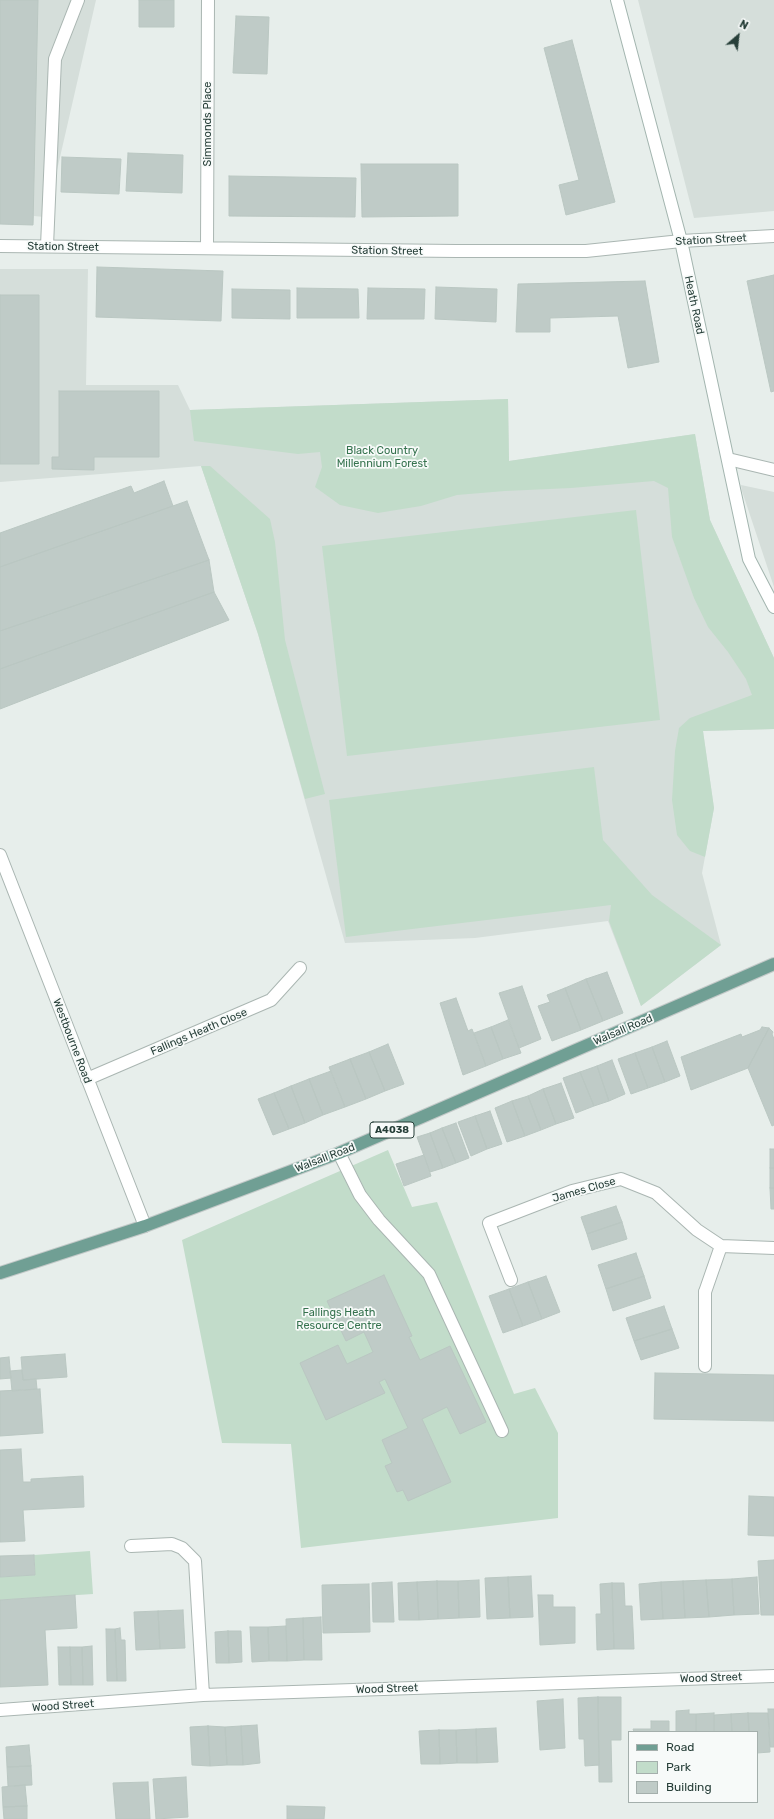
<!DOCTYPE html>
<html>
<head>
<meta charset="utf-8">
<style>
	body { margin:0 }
	#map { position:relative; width:774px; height:1819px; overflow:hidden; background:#e7eeeb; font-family:Rubik,sans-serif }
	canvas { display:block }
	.legend { position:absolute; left:628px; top:1731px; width:130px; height:72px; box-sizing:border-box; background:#f7faf9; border:1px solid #a4afac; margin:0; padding:5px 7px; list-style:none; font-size:12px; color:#273f39 }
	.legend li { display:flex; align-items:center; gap:8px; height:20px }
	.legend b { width:20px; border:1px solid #a4afac }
	.north { position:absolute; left:718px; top:16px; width:40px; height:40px; -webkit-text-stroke:3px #f7faf9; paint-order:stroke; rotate:28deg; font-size:11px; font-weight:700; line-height:16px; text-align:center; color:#273f39 }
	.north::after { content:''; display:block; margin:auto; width:14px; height:18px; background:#273f39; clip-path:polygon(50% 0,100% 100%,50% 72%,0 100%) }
</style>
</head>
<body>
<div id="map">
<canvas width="774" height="1819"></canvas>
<ul class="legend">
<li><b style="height:5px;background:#709f94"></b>Road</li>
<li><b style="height:11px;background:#c2dcca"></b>Park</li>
<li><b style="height:11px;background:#bfcbc7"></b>Building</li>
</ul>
<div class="north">N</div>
</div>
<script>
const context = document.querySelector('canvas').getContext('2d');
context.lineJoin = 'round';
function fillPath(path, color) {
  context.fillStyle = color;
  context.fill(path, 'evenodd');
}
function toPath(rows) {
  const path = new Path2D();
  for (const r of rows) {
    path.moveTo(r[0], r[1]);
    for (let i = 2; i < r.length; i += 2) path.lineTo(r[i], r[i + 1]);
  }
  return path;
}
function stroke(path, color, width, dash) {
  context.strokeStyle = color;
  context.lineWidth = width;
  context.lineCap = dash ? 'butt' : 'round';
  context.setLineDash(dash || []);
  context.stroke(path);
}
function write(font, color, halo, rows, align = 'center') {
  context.font = font + ' Rubik,sans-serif';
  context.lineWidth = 3.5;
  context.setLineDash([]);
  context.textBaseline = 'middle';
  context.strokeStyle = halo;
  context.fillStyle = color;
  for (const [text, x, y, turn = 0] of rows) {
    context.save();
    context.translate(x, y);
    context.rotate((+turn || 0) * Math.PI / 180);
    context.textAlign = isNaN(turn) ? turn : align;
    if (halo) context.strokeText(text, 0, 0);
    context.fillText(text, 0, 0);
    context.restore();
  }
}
fillPath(toPath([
	[0,0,96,0,55,179,55,218,34,216,33,225,0,224],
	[638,0,774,0,774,211,694,218],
	[0,269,88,269,86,385,178,385,190,410,508,399,509,461,695,434,710,520,774,658,774,729,703,731,714,808,702,873,721,945,641,1006,608,921,475,938,345,943,258,634,201,466,0,482],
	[741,485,774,492,774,587,742,491]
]), '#d5deda');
fillPath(toPath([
	[508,399,509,461,695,434,710,520,774,658,774,729,703,731,714,808,705,857,690,851,677,835,672,800,675,751,679,728,690,718,752,695,746,679,728,652,708,627,694,598,672,537,668,488,654,481,571,488,505,491,457,495,421,506,378,513,340,505,315,487,322,467,320,452,298,454,194,441,190,410],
	[201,466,210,466,270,519,275,542,285,640,325,794,305,799,258,634],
	[636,510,660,720,347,756,322,546],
	[594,767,603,840,652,895,721,945,641,1006,609,921,611,905,346,937,329,800],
	[388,1150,412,1207,437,1202,514,1394,535,1388,558,1433,558,1518,301,1548,291,1444,222,1443,182,1240],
	[90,1551,93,1594,0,1600,0,1577,35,1575,34,1555]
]), '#c2dcca');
const building = toPath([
	[0,0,38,0,33,225,0,224,0,0],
	[139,0,174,0,174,27,139,27,139,0],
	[236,16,269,17,267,74,233,73,236,16],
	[572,40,615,202,566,215,559,185,579,180,544,48,572,40],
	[128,153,183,155,182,193,126,191,128,153],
	[62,157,121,159,119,194,61,192,62,157],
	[361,164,458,164,458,216,362,217,361,164],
	[229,176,356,178,355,217,229,216,229,176],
	[97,267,223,271,221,321,96,317,97,267],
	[774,275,774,391,771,392,747,281,774,275],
	[645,281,659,362,628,368,618,316,550,318,550,332,516,332,518,284,645,281],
	[436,287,497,289,496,322,435,319,436,287],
	[297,288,358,289,359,318,297,318,297,288],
	[368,288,425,289,424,319,367,319,368,288],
	[232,289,290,290,290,319,232,318,232,289],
	[0,295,39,295,39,464,0,464,0,295],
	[59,391,159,391,159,457,94,457,94,470,52,469,52,457,59,457,59,391],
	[164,481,173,506,0,567,0,533,131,486,134,493,164,481],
	[187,501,209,560,0,631,0,567,187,501],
	[209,560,214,592,0,669,0,631,209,560],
	[214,592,229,620,0,709,0,669,214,592],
	[607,972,623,1013,603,1021,586,979,607,972],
	[586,979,603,1021,581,1030,565,988,586,979],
	[522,986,541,1039,519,1048,499,993,522,986],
	[565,988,581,1030,552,1041,538,1006,550,1002,547,995,565,988],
	[456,998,468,1031,472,1029,486,1066,463,1075,440,1003,456,998],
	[508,1020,521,1053,503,1059,491,1027,508,1020],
	[491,1027,503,1059,486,1066,474,1033,491,1027],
	[762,1027,769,1028,748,1068,691,1090,681,1057,741,1034,742,1037,760,1030,762,1027],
	[769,1028,773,1032,772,1034,774,1039,774,1125,772,1126,748,1068,769,1028],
	[667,1041,680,1076,665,1082,652,1047,667,1041],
	[388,1044,404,1084,385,1091,369,1052,388,1044],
	[652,1047,665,1082,648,1088,635,1053,652,1047],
	[369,1052,385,1091,366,1099,350,1059,369,1052],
	[635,1053,648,1088,631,1094,618,1059,635,1053],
	[350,1059,366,1099,345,1107,329,1067,350,1059],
	[612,1060,625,1094,609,1101,597,1066,612,1060],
	[597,1066,609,1101,594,1106,580,1072,597,1066],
	[331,1071,345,1107,323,1115,309,1079,331,1071],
	[580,1072,594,1106,576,1113,563,1078,580,1072],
	[309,1079,323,1115,305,1123,291,1086,309,1079],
	[561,1083,574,1118,556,1124,543,1089,561,1083],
	[291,1086,305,1123,289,1129,274,1093,291,1086],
	[543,1089,556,1124,541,1130,528,1096,543,1089],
	[274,1093,289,1129,273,1135,258,1099,274,1093],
	[528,1096,541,1130,525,1136,512,1101,528,1096],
	[512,1101,525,1136,507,1142,495,1108,512,1101],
	[490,1111,502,1144,487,1149,475,1116,490,1111],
	[475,1116,487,1149,471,1156,458,1122,475,1116],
	[456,1123,469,1158,456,1163,442,1128,456,1123],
	[442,1128,456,1163,443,1168,430,1133,442,1128],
	[430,1133,443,1168,430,1172,417,1137,430,1133],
	[770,1149,774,1149,774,1168,770,1168,770,1149],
	[424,1155,431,1176,404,1186,396,1164,424,1155],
	[770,1168,774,1168,774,1188,770,1188,770,1168],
	[770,1188,774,1188,774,1209,771,1209,770,1188],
	[616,1206,622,1222,587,1234,581,1217,616,1206],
	[622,1222,627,1239,592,1250,587,1234,622,1222],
	[636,1253,644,1276,606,1289,598,1265,636,1253],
	[384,1275,412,1336,409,1337,420,1360,450,1346,486,1422,460,1434,447,1407,422,1419,451,1482,408,1501,403,1490,397,1492,385,1466,392,1463,382,1440,408,1428,385,1379,379,1382,385,1393,326,1420,300,1363,338,1345,347,1364,373,1352,364,1332,346,1341,327,1301,384,1275],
	[546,1276,560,1312,542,1319,528,1282,546,1276],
	[644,1276,651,1298,613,1311,606,1289,644,1276],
	[528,1282,542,1319,523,1326,509,1289,528,1282],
	[509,1289,523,1326,503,1333,489,1296,509,1289],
	[664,1306,672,1329,634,1341,626,1318,664,1306],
	[672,1329,679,1348,641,1360,634,1341,672,1329],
	[65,1354,67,1377,23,1380,21,1357,65,1354],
	[9,1357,11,1378,0,1379,0,1358,9,1357],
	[22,1370,23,1380,36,1379,37,1389,12,1391,10,1371,22,1370],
	[655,1373,774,1375,774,1421,654,1419,655,1373],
	[40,1389,43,1433,0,1436,0,1391,40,1389],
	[21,1449,23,1482,31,1482,31,1479,83,1476,84,1507,23,1510,25,1541,0,1542,0,1450,21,1449],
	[749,1496,774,1497,774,1536,748,1535,749,1496],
	[34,1555,35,1575,0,1577,0,1556,34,1555],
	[774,1560,774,1615,761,1615,758,1561,774,1560],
	[531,1576,533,1617,510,1618,508,1577,531,1576],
	[508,1577,510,1618,487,1619,485,1578,508,1577],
	[757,1577,759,1614,734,1615,732,1579,757,1577],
	[732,1579,734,1615,709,1617,706,1580,732,1579],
	[479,1580,480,1617,459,1618,458,1581,479,1580],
	[706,1580,709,1617,685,1618,683,1581,706,1580],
	[437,1581,438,1619,419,1620,417,1582,437,1581],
	[437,1581,458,1581,459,1618,438,1619,437,1581],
	[683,1581,685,1618,663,1619,661,1582,683,1581],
	[392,1582,394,1622,373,1622,372,1583,392,1582],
	[417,1582,419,1620,399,1620,398,1583,417,1582],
	[661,1582,663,1619,641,1620,639,1584,661,1582],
	[612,1583,614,1649,597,1650,596,1614,601,1614,600,1584,612,1583],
	[612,1583,624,1583,625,1606,632,1606,634,1649,614,1649,612,1583],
	[369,1584,370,1632,323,1633,322,1585,369,1584],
	[75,1595,77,1628,45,1630,48,1685,0,1687,0,1600,75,1595],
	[538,1595,553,1595,553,1607,575,1607,575,1643,540,1645,538,1595],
	[183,1610,185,1648,160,1649,158,1611,183,1610],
	[158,1611,160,1649,136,1650,134,1612,158,1611],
	[321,1617,322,1660,304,1660,303,1618,321,1617],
	[303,1618,304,1660,287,1661,286,1619,303,1618],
	[286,1626,287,1661,269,1661,268,1627,286,1626],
	[250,1627,268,1627,269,1661,252,1662,250,1627],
	[120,1628,121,1640,125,1640,126,1681,117,1681,115,1629,120,1628],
	[106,1629,115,1629,117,1681,107,1681,106,1629],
	[228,1631,229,1663,216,1663,215,1632,228,1631],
	[228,1631,241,1631,242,1662,229,1663,228,1631],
	[92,1646,93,1685,83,1685,82,1647,92,1646],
	[58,1647,70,1647,71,1685,59,1685,58,1647],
	[70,1647,82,1647,83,1685,71,1685,70,1647],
	[598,1697,599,1765,585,1766,584,1739,579,1739,578,1698,598,1697],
	[598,1697,621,1697,621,1740,611,1740,612,1782,599,1782,598,1697],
	[563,1699,565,1748,540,1750,537,1701,563,1699],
	[768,1709,774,1709,774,1747,770,1747,768,1709],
	[689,1710,689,1714,696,1714,696,1732,676,1732,676,1711,689,1710],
	[714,1713,714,1732,696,1732,696,1714,714,1713],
	[748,1713,749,1732,732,1732,731,1714,748,1713],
	[748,1713,768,1713,770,1752,757,1753,757,1732,749,1732,748,1713],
	[731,1714,732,1732,714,1732,714,1715,731,1714],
	[651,1721,669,1721,669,1732,634,1732,633,1729,651,1729,651,1721],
	[257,1725,260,1763,243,1765,241,1726,257,1725],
	[208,1726,225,1727,227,1765,210,1766,208,1726],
	[208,1726,210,1766,192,1765,190,1727,208,1726],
	[241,1726,243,1765,227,1765,225,1727,241,1726],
	[496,1728,498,1762,477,1763,476,1729,496,1728],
	[476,1729,477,1763,457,1763,456,1730,476,1729],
	[439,1730,456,1730,457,1763,440,1764,439,1730],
	[439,1730,440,1764,421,1764,419,1731,439,1730],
	[29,1745,31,1766,7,1767,6,1747,29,1745],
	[31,1766,32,1785,8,1786,7,1767,31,1766],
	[186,1777,188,1817,156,1819,153,1779,186,1777],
	[148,1782,150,1819,116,1819,113,1783,148,1782],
	[25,1785,27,1806,3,1807,2,1787,25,1785],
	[27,1806,27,1819,4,1819,3,1807,27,1806],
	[287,1806,325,1807,324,1819,287,1819,287,1806]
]);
fillPath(building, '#bfcbc7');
stroke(building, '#bac7c2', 1);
const lane = toPath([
	[47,246,55,59,78,0],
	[339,1153,360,1195,379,1220,429,1274,502,1431],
	[705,1292,705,1366]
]);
const street = toPath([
	[0,246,456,251,586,251,681,241,774,236],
	[207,248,208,0],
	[728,459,774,470],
	[0,855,145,1226],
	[87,1079,271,1000,300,968],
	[511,1280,489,1223,572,1191,621,1179,656,1193,697,1230,721,1246,774,1248],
	[705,1292,721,1246],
	[131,1546,172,1544,182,1548,195,1561,203,1695],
	[0,1710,203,1695,774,1676]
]);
const secondary = toPath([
	[617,0,681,241,749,559,774,607]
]);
const primary = toPath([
	[0,1273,145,1226,339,1153,774,964]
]);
stroke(lane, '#aab6b2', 14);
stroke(street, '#aab6b2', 14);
stroke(secondary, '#a3b5af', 14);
stroke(primary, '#c3c9c8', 14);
stroke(lane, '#fff', 12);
stroke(street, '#fff', 12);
stroke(secondary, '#fff', 12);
stroke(primary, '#709f94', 12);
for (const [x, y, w] of [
	[392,1130,44]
]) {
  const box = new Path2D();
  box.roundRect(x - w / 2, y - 8, w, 16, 3);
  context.fillStyle = '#f7faf9';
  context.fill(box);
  stroke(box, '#273f39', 1);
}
write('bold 10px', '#273f39', null, [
	["A4038",392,1130]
]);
write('11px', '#273f39', '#f7faf9', [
	["Simmonds Place",208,124,-90],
	["Station Street",711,240,-3],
	["Station Street",63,247,1],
	["Station Street",387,251,1],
	["Heath Road",694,305,78],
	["Walsall Road",623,1030,-23],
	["Fallings Heath Close",199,1032,-23],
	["Westbourne Road",72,1041,69],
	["Walsall Road",325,1158,-21],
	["James Close",584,1190,-16],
	["Wood Street",711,1678,-2],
	["Wood Street",387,1689,-2],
	["Wood Street",63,1706,-4]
]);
write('11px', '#35724e', '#f7faf9', [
	["Black Country",382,451],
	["Millennium Forest",382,464],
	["Fallings Heath",339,1313],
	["Resource Centre",339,1326]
]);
</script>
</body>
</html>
